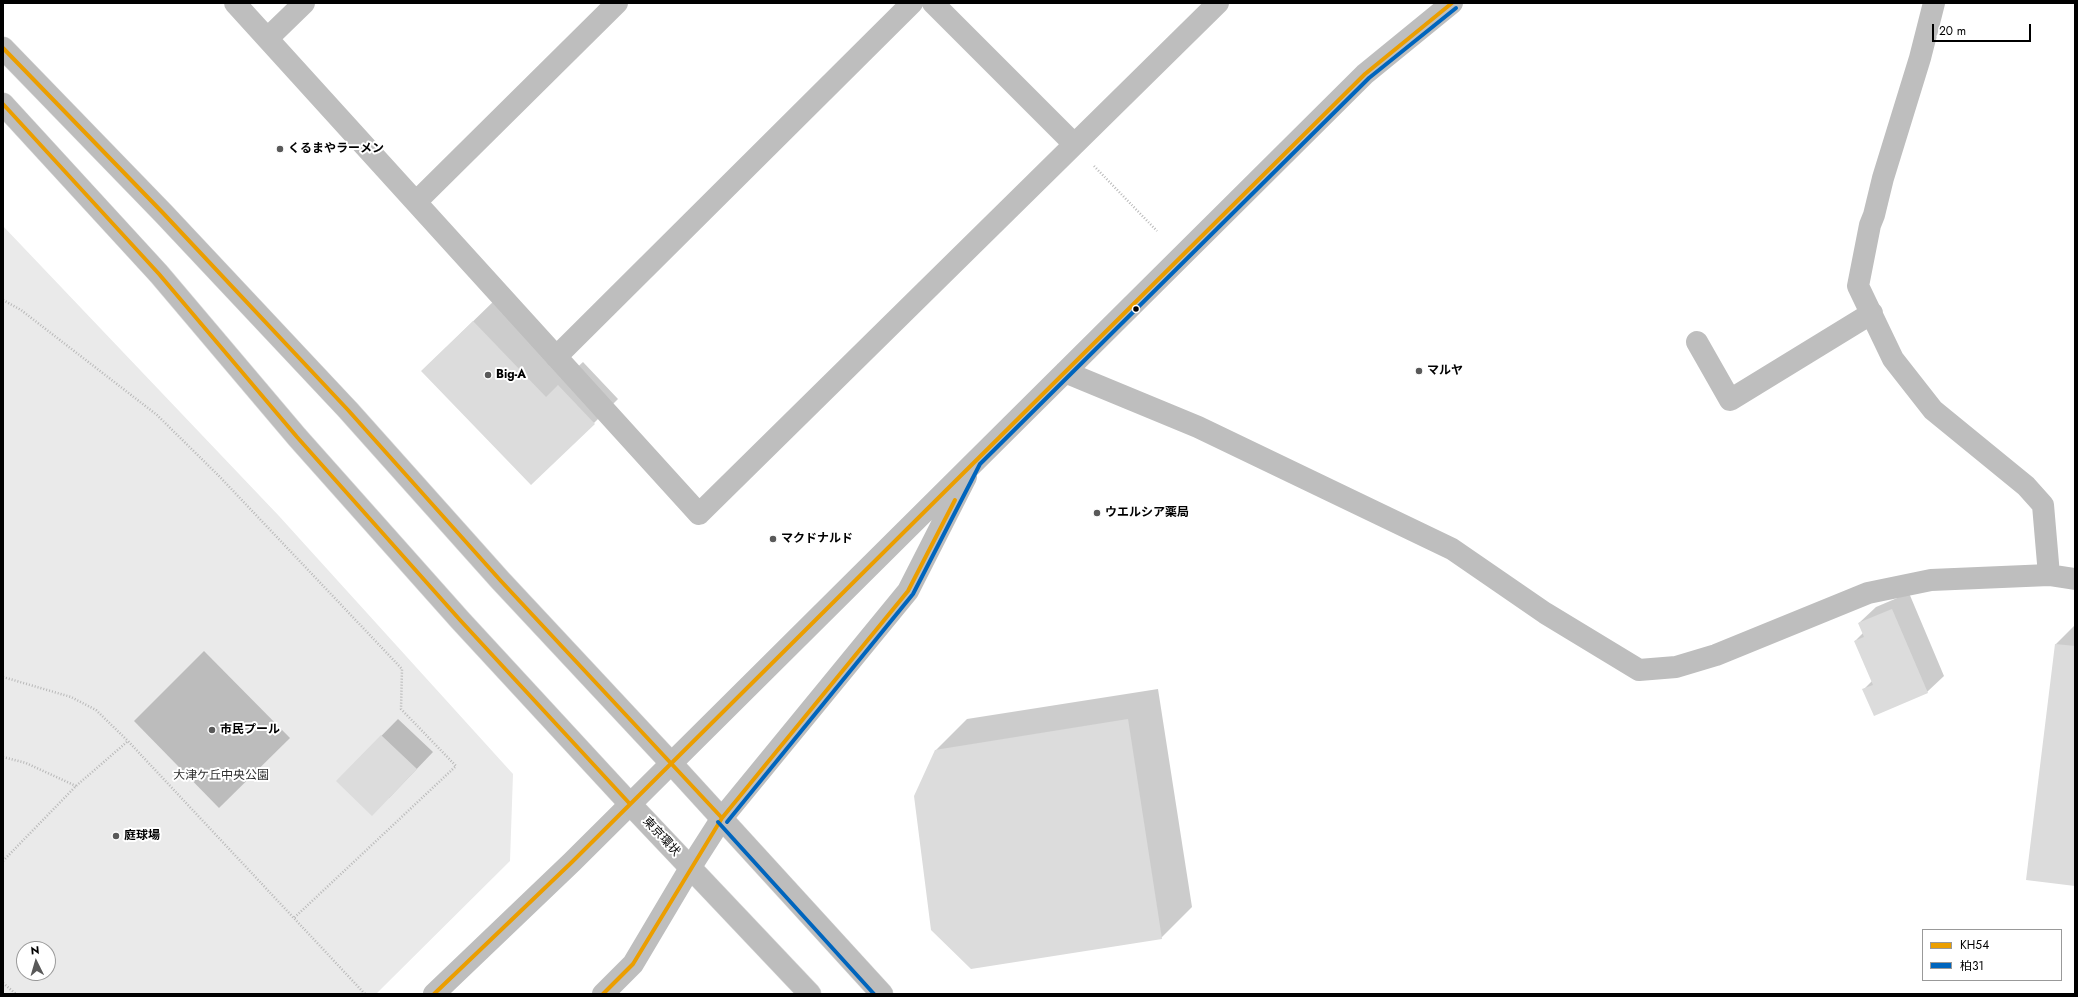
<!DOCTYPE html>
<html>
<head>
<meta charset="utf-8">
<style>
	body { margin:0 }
	#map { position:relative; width:2078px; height:997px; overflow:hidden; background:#fff; font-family:Jost,"Noto Sans JP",sans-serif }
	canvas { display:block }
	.frame { position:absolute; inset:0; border:4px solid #000; pointer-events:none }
	.legend { position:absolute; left:1922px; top:929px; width:140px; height:52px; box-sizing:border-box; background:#fff; border:1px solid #999; margin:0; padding:5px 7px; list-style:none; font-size:12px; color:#000 }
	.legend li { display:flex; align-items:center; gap:8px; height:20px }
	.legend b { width:20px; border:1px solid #999 }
	.north { position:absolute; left:16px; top:941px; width:40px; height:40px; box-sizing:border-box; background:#fff; border:1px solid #999; border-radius:50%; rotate:355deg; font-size:11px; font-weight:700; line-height:16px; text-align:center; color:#000 }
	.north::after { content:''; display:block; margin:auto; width:14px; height:18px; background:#595959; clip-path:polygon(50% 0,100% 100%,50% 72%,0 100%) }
	.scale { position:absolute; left:1932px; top:24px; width:99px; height:18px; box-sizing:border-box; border:2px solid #000; border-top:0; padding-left:5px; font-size:12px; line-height:14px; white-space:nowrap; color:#000; -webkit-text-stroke:3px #fff; paint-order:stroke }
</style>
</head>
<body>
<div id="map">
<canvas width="2078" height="997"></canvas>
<div class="frame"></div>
<ul class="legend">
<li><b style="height:5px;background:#eb9e00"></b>KH54</li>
<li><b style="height:5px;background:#0065bd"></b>柏31</li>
</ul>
<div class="north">N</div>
<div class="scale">20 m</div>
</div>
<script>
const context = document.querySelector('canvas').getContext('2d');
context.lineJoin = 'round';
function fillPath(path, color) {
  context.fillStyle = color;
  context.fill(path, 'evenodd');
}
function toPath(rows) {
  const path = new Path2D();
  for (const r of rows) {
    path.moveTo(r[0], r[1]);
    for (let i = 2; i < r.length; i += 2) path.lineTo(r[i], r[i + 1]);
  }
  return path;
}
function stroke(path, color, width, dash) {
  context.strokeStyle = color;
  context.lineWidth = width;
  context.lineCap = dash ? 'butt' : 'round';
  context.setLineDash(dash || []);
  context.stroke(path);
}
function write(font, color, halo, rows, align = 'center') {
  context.font = font + ' Jost,"Noto Sans JP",sans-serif';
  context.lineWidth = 4;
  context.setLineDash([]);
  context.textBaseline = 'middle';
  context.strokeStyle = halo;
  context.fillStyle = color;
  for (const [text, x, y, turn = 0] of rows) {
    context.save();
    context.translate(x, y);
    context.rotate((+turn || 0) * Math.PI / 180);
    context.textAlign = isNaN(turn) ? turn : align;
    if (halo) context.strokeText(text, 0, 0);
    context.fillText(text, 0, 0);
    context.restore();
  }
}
fillPath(toPath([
	[3,226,279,516,513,774,510,861,376,994,3,994],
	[24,949,48,949,48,973,24,973]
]), '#eaeaea');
fillPath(toPath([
	[204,651,290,738,219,808,134,721]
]), '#bcbcbc');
fillPath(toPath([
	[498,297,571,373,583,362,618,399,594,423,422,371],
	[1909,593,1944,676,1927,692,1863,690,1872,681,1855,641,1863,633,1859,623,1876,607],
	[2075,625,2075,885,2056,644],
	[1158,689,1192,907,1161,938,936,750,967,719],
	[398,719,433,752,389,798,337,781]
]), '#0003');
fillPath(toPath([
	[473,321,546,397,558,385,595,424,531,485,421,371],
	[1892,609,1928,693,1874,716,1862,689,1873,685,1854,641,1864,637,1858,623],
	[2055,644,2075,646,2075,886,2026,880],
	[1128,719,1162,939,971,969,931,930,914,796,935,750],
	[381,735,417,769,372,816,336,781]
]), '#dcdcdc');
const highway = toPath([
	[3,48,163,213,348,410,500,580,671,763,882,994],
	[3,104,159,274,297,437,460,620,630,804,810,994]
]);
stroke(highway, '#dbdbdb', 23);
stroke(toPath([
	[1094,166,1157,231],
	[3,300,21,310,157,415,219,476,402,669,401,709,456,766,294,918],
	[3,677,71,697,96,710,128,741],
	[3,757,26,763,76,786],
	[3,861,76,786,128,741,365,994],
	[3,983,16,994]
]), '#b8b8b8', 2.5, [1, 2]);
stroke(toPath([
	[235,3,699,514,1218,3],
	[933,3,1073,143],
	[1934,3,1920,58,1883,178,1874,215,1870,225,1858,286,1893,359,1933,410,2026,486,2043,505,2049,575],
	[268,38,304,3],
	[416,202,617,3],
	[1697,342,1730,400,1872,313],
	[556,357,912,3],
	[1065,372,1198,427,1452,549,1545,613,1639,670,1676,667,1716,655,1868,593,1931,580,2049,575,2075,579],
	[434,994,572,862,1365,74,1452,3],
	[603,994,633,964,690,868,722,818,908,591,966,477]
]), '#bebebe', 22);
stroke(highway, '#bdbdbd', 22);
stroke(toPath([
	[3,48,163,213,348,410,500,580,722,818],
	[3,104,159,274,297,437,460,620,630,804],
	[434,994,572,862,1365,74,1452,3],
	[603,994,633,964,722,818,908,591,955,500]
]), '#eb9e00', 4);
stroke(toPath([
	[718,822,874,994],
	[727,822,913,594,980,464,1369,78,1456,8]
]), '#0065bd', 4);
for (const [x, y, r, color] of [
	[280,149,4,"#595959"],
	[1136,309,3.5,"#000"],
	[1419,371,4,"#595959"],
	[488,375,4,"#595959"],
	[1097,513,4,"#595959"],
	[773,539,4,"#595959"],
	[212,730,4,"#595959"],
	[116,836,4,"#595959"]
]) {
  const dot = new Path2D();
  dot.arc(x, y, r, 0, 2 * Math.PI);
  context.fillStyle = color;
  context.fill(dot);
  stroke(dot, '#fff', 1.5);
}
write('bold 12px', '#000', '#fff', [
	["くるまやラーメン",288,149],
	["マルヤ",1427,371],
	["Big-A",496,375],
	["ウエルシア薬局",1105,513],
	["マクドナルド",781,539],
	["市民プール",220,730],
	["庭球場",124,836]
], 'left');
write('12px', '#2f2f2f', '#fff', [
	["大津ケ丘中央公園",221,776]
]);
write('12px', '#000', '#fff', [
	["東京環状",661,837,47]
]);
</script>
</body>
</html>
